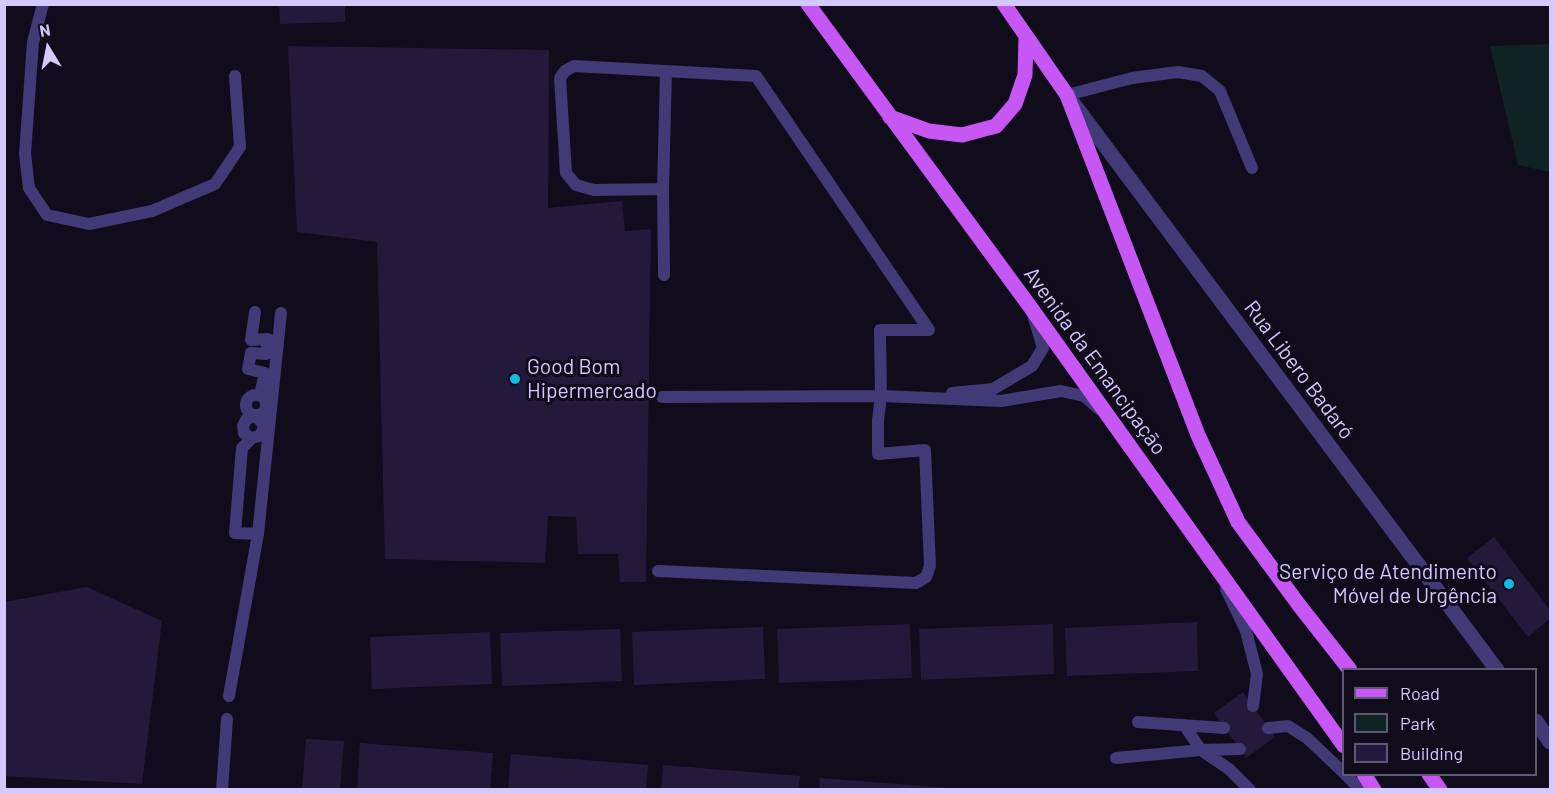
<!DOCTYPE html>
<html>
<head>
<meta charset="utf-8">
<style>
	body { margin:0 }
	#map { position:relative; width:1555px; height:794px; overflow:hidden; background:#100c1b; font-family:Barlow,sans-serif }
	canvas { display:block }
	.frame { position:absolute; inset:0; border:6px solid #d3c9fc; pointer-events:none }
	.legend { position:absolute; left:1342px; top:668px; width:195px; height:108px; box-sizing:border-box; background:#100c1b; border:2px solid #5e5875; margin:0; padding:8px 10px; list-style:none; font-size:18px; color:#d3c9fc }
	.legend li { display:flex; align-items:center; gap:12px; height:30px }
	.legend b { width:30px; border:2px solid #5e5875 }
	.north { position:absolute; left:18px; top:18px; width:60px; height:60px; -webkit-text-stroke:4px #100c1b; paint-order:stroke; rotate:350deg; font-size:16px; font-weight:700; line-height:24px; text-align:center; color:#d3c9fc }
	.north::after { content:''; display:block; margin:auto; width:21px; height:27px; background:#d3c9fc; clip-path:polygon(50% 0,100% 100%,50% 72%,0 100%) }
</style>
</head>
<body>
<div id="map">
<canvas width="1555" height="794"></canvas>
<div class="frame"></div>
<ul class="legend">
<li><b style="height:8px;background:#c657f5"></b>Road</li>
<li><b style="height:16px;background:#0f2324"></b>Park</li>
<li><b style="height:16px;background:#23193b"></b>Building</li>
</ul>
<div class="north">N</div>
</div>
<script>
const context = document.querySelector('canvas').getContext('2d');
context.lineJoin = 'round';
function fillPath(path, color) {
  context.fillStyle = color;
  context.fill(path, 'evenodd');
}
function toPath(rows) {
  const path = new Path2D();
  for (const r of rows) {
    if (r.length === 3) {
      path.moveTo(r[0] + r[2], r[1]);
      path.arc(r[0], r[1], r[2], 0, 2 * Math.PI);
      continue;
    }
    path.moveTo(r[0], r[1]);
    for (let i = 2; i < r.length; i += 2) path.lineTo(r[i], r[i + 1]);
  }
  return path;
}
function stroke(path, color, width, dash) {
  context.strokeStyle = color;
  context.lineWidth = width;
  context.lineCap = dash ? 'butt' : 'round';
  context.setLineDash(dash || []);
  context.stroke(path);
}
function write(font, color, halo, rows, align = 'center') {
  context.font = font + ' Barlow,sans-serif';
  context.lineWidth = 6;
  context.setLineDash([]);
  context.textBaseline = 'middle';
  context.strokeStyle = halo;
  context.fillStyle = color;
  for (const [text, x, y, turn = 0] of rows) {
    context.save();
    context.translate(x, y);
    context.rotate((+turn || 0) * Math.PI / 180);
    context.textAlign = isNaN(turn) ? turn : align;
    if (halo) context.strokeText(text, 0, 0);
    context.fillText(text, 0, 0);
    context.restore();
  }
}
fillPath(toPath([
	[1550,44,1550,172,1518,165,1490,46]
]), '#0f2324');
fillPath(toPath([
	[279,4,345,4,345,22,280,24],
	[288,46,549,50,548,208,622,201,625,231,651,229,646,582,620,582,618,554,578,554,576,517,548,516,545,563,385,559,377,242,297,232],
	[1494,537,1550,610,1550,619,1528,637,1467,558],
	[87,587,162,621,142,784,4,776,4,602],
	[1197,622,1198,671,1067,676,1065,628],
	[910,624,912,678,779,683,777,629],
	[1053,624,1054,674,921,680,919,629],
	[763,627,765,679,634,685,632,632],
	[620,629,622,681,502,686,500,633],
	[490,632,492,684,372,689,370,637],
	[1243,692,1275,737,1246,758,1214,713],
	[306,739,344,741,340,790,302,790],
	[360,743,493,753,490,790,357,790],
	[511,754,648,765,646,790,508,790],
	[663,765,800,776,798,790,661,790],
	[820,778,949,788,949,790,819,790]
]), '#23193b');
stroke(toPath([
	[43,4,33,42,25,154,29,188,47,215,89,224,152,211,215,184,240,147,235,76],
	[1067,95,1132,78,1178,72,1202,76,1220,91,1252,168],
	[664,275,663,189,666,71],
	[255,312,251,340,268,339,266,354,251,353,248,369,265,373,260,395],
	[952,393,993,389,1032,366,1043,348,1033,315],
	[256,405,10],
	[662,397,881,396,1001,401,1061,391,1084,396,1099,409],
	[255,415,263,424,263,431,259,436,252,438,249,437,244,433,243,426,246,420,255,415],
	[252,438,242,448,235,533,258,534,281,313],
	[658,571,916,583,926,577,930,566,925,450,878,454,878,420,881,396,880,330,929,330,756,76,574,66,565,71,560,78,566,173,576,185,594,190,663,189],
	[1226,589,1246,631,1257,674,1253,706],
	[229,696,258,534],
	[1138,722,1224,728],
	[1184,725,1201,750,1229,769,1250,790],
	[1268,728,1288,726,1307,738,1344,773],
	[1116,758,1201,750,1240,749],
	[1345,774,1361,790],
	[222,790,227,719]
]), '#413a77', 12);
stroke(toPath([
	[1073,103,1497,670],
	[1536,721,1550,742]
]), '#413a77', 15);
stroke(toPath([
	[808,4,1031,308,1344,746],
	[1004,4,1067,95,1198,435,1238,522,1299,605,1350,670],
	[890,117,929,131,962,135,996,126,1015,104,1025,75,1026,37],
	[1364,774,1374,790],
	[1429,774,1440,790]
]), '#c657f5', 15);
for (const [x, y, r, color] of [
	[515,379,6,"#0dbde3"],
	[1509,584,6,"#0dbde3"]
]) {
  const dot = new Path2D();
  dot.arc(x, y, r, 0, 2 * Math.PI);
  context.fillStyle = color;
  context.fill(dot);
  stroke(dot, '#100c1b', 2);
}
write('21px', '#d3c9fc', '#100c1b', [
	["Avenida da Emancipação",1095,361,54],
	["Rua Libero Badaró",1299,370,53]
]);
write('21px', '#d3c9fc', '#100c1b', [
	["Good Bom",527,367],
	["Hipermercado",527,391],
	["Serviço de Atendimento",1497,572,"right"],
	["Móvel de Urgência",1497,596,"right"]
], 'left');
</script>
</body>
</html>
